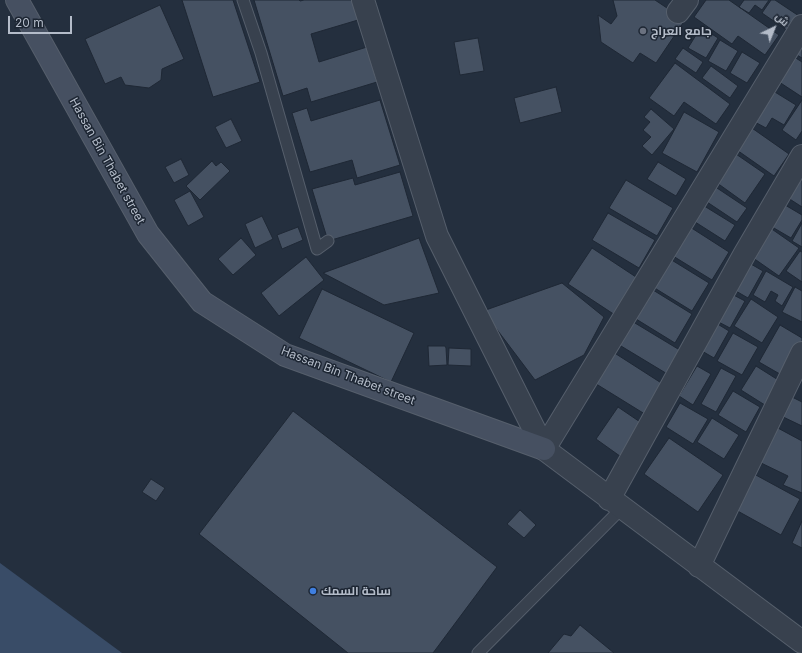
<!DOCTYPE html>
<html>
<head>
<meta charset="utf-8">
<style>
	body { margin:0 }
	#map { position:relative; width:802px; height:653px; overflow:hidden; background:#242f3e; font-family:Inter,Cairo,sans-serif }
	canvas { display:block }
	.north { position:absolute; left:754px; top:8px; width:40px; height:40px; -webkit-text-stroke:3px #1d2633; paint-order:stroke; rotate:43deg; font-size:11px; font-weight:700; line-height:16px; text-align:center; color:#b4bcc9 }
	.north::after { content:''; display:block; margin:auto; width:14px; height:18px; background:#b4bcc9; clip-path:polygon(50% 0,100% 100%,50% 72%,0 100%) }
	.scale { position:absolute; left:8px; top:16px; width:64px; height:18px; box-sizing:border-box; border:2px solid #b4bcc9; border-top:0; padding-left:5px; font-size:12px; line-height:14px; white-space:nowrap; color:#b4bcc9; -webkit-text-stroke:3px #1d2633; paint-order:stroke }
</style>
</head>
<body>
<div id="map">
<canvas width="802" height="653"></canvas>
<div class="north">ش</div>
<div class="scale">20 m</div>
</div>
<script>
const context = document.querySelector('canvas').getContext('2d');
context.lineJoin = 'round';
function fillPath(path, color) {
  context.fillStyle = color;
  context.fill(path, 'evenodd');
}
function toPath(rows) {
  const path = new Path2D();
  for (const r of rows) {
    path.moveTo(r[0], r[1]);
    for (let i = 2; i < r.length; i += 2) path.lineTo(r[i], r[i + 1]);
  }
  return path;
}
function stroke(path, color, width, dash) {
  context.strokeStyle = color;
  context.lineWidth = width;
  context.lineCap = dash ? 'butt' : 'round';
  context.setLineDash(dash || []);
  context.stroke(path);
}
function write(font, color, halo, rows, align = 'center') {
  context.font = font + ' Inter,Cairo,sans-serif';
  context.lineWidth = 3;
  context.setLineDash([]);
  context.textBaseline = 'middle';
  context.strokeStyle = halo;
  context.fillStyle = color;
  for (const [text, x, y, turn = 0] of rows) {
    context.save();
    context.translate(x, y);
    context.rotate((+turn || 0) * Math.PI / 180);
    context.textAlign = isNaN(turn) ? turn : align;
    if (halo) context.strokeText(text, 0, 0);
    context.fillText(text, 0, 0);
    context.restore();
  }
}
fillPath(toPath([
	[0,563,122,653,0,653]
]), '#394c67');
const building = toPath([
	[182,0,233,0,260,82,213,97,182,0],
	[254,0,299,0,300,1,304,0,352,0,358,20,311,34,319,62,367,47,377,82,311,102,307,88,283,96,254,0],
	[613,0,655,0,685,20,656,63,640,53,633,63,601,42,598,15,611,24,617,16,613,0],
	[706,0,729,0,779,35,765,55,738,36,732,44,694,17,706,0],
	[744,0,769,0,762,10,755,5,749,13,739,7,744,0],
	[771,0,775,0,802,18,791,33,762,13,771,0],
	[160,5,184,59,162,69,161,80,149,88,125,85,121,77,105,84,85,39,160,5],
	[701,27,718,38,706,58,688,48,701,27],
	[478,38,484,71,460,75,454,42,478,38],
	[802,39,802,58,790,51,802,39],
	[720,40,738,51,726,71,708,61,720,40],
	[683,48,703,62,696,73,675,59,683,48],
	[742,52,760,63,747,83,730,73,742,52],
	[788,53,802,62,802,97,773,78,788,53],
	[675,63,730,104,716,124,684,102,674,116,649,98,675,63],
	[711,66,738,86,730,98,702,78,711,66],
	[556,87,562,112,520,123,514,98,556,87],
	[770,89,796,105,784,125,772,118,766,128,751,120,770,89],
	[380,100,400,165,357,178,352,160,310,172,292,113,307,108,311,121,380,100],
	[802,100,802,131,796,140,782,130,802,100],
	[651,109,674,129,652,155,642,146,651,137,643,130,650,122,644,117,651,109],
	[684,112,719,132,697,172,662,153,684,112],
	[231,119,242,141,226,148,215,127,231,119],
	[749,126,789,154,774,176,734,148,749,126],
	[733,152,765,174,745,203,713,180,733,152],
	[181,159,189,175,174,183,165,167,181,159],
	[212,161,216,166,221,162,230,171,200,200,186,186,212,161],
	[658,162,686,179,676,196,647,179,658,162],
	[400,172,413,216,328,241,312,189,353,178,355,185,400,172],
	[802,172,802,207,785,196,802,172],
	[626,180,673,208,657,236,609,208,626,180],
	[714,186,747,208,737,222,704,200,714,186],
	[190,191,204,217,188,226,174,200,190,191],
	[780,202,802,215,802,220,791,238,767,224,780,202],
	[701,204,735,225,725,241,692,220,701,204],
	[608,213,655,240,639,268,592,240,608,213],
	[262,216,273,239,255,248,245,224,262,216],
	[802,223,802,247,792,241,802,223],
	[766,225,799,248,779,276,746,253,766,225],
	[298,227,303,240,282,249,277,235,298,227],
	[690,227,729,252,712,280,673,256,690,227],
	[241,238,256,255,233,275,218,259,241,238],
	[419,238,439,293,384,305,323,273,419,238],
	[592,248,639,279,615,315,568,284,592,248],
	[800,251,802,252,802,282,786,271,800,251],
	[306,257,324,280,279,316,261,293,306,257],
	[670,259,709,283,692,311,653,287,670,259],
	[744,260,763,271,748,298,729,287,744,260],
	[766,271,793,287,782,306,775,301,778,295,771,291,765,302,753,295,766,271],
	[562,283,604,317,584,355,535,380,483,311,562,283],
	[795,287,802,291,802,322,782,312,795,287],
	[322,289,414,333,391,382,299,338,322,289],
	[653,290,692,314,675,343,636,319,653,290],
	[726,291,745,301,730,328,711,318,726,291],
	[751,299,778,317,762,343,734,326,751,299],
	[630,320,683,352,669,375,616,343,630,320],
	[711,320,729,331,714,358,695,347,711,320],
	[780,325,802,338,802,348,785,377,759,362,780,325],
	[733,333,758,347,742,375,717,361,733,333],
	[428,346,445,346,446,348,447,365,429,366,428,346],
	[449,348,471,349,471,366,448,365,449,348],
	[613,352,666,386,648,416,593,382,613,352],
	[697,366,711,374,693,405,679,396,697,366],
	[756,366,783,383,768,407,741,390,756,366],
	[721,368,736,376,716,412,701,404,721,368],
	[733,391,760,407,746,432,718,415,733,391],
	[788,395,802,402,802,426,779,415,788,395],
	[680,403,708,419,693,444,666,427,680,403],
	[618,407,646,426,624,459,596,439,618,407],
	[293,411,497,567,433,653,348,653,199,534,293,411],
	[712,418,739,435,724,459,697,442,712,418],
	[776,427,802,441,802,493,783,485,788,476,759,462,776,427],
	[669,438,723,475,698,512,644,474,669,438],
	[754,474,800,499,781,535,734,509,754,474],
	[151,479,165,488,156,501,142,492,151,479],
	[520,510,536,525,524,538,507,524,520,510],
	[802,521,802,548,792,543,802,521],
	[580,625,614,653,548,653,564,634,571,636,580,625]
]);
fillPath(building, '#455162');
stroke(building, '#1f2835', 1);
const lane = toPath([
	[243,0,261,53,317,249,328,241],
	[478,653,622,508]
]);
const street = toPath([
	[363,0,437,236,544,449,802,642],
	[678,12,687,0],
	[544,449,802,26],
	[609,499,744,255,802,156],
	[699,566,802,353]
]);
const secondary = toPath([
	[17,0,148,234,202,302,285,355,544,449]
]);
stroke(lane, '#565f6c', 13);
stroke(street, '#565f6c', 24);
stroke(secondary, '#565f6c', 24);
stroke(lane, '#38414e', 11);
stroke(street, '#38414e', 22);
stroke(secondary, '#465061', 22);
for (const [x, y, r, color] of [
	[643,31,4,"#6b7280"],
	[313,591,4,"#3f7fe0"]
]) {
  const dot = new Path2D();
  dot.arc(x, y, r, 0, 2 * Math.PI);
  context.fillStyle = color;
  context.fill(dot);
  stroke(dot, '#1d2633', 1.5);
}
write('bold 12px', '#b4bcc9', '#1d2633', [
	["جامع العراج",651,31],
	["ساحة السمك",321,591]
], 'left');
write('12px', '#b4bcc9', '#1d2633', [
	["Hassan Bin Thabet street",107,161,61],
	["Hassan Bin Thabet street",348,376,21]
]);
</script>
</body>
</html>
